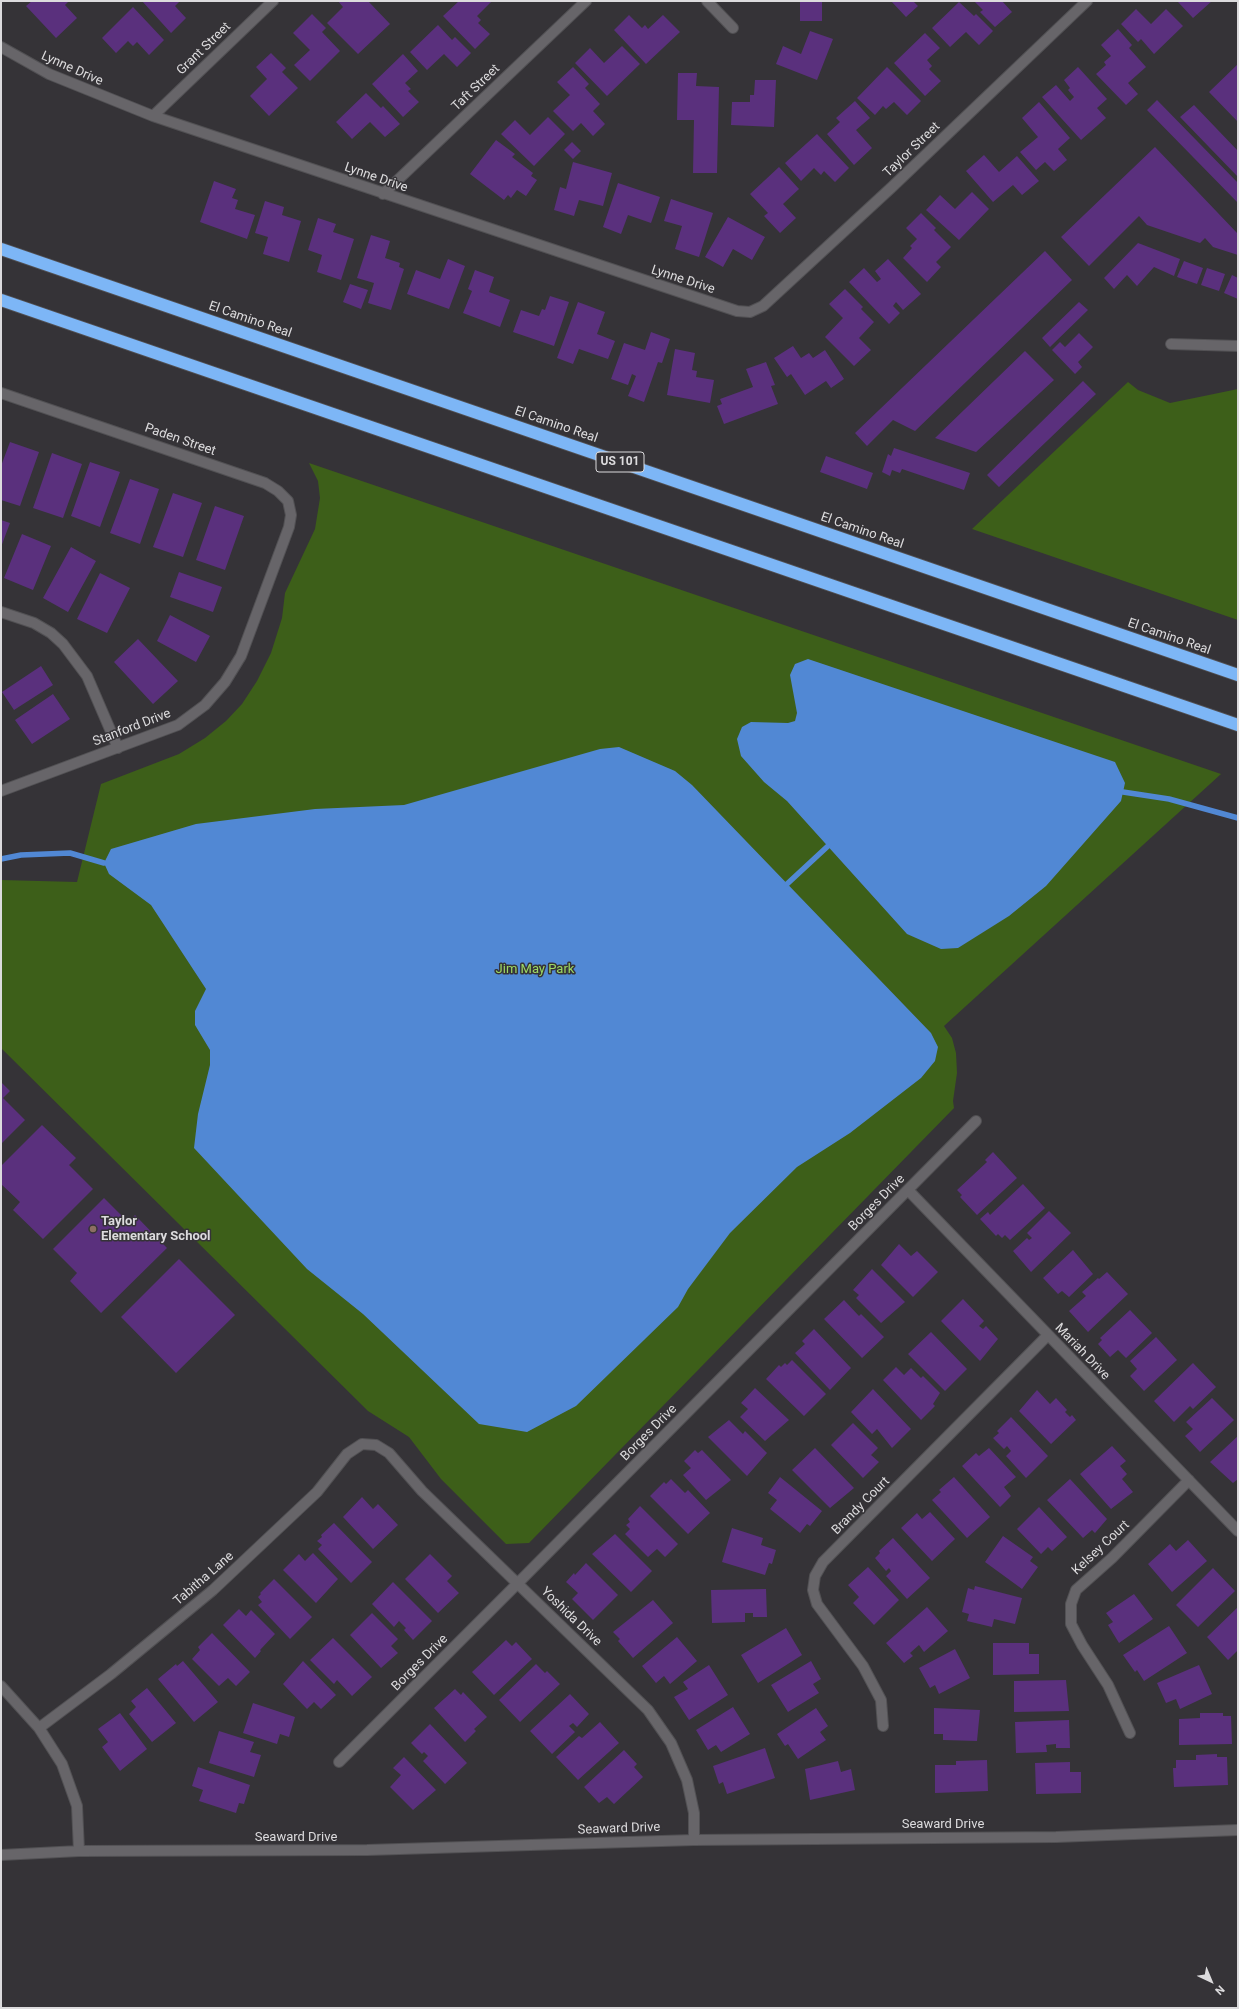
<!DOCTYPE html>
<html>
<head>
<meta charset="utf-8">
<style>
	body { margin:0 }
	#map { position:relative; width:1239px; height:2009px; overflow:hidden; background:#353337; font-family:Roboto,sans-serif }
	canvas { display:block }
	.frame { position:absolute; inset:0; border:2px solid #dcdbdd; pointer-events:none }
	.north { position:absolute; left:1191px; top:1961px; width:40px; height:40px; -webkit-text-stroke:3px #353337; paint-order:stroke; rotate:136deg; font-size:11px; font-weight:700; line-height:16px; text-align:center; color:#dcdbdd }
	.north::after { content:''; display:block; margin:auto; width:14px; height:18px; background:#dcdbdd; clip-path:polygon(50% 0,100% 100%,50% 72%,0 100%) }
</style>
</head>
<body>
<div id="map">
<canvas width="1239" height="2009"></canvas>
<div class="frame"></div>
<div class="north">N</div>
</div>
<script>
const context = document.querySelector('canvas').getContext('2d');
context.lineJoin = 'round';
function fillPath(path, color) {
  context.fillStyle = color;
  context.fill(path, 'evenodd');
}
function toPath(rows) {
  const path = new Path2D();
  for (const r of rows) {
    path.moveTo(r[0], r[1]);
    for (let i = 2; i < r.length; i += 2) path.lineTo(r[i], r[i + 1]);
  }
  return path;
}
function stroke(path, color, width, dash) {
  context.strokeStyle = color;
  context.lineWidth = width;
  context.lineCap = dash ? 'butt' : 'round';
  context.setLineDash(dash || []);
  context.stroke(path);
}
function write(font, color, halo, rows, align = 'center') {
  context.font = font + ' Roboto,sans-serif';
  context.lineWidth = 3;
  context.setLineDash([]);
  context.textBaseline = 'middle';
  context.strokeStyle = halo;
  context.fillStyle = color;
  for (const [text, x, y, turn = 0] of rows) {
    context.save();
    context.translate(x, y);
    context.rotate((+turn || 0) * Math.PI / 180);
    context.textAlign = isNaN(turn) ? turn : align;
    if (halo) context.strokeText(text, 0, 0);
    context.fillText(text, 0, 0);
    context.restore();
  }
}
fillPath(toPath([
	[1128,382,1138,390,1170,403,1238,389,1238,620,972,529],
	[309,463,1221,774,944,1026,952,1038,956,1053,957,1073,953,1101,954,1108,529,1543,506,1544,441,1479,409,1437,368,1411,1,1048,1,880,77,882,101,784,179,754,205,738,226,721,242,704,257,681,271,653,282,618,285,593,315,529,320,498,318,481]
]), '#3d5f19');
fillPath(toPath([
	[808,659,1115,762,1125,783,1121,801,1046,886,1009,916,958,948,941,949,907,934,787,801,764,782,741,756,737,739,742,727,751,722,788,723,795,721,797,713,790,675,795,664],
	[619,747,675,771,692,785,931,1033,938,1047,935,1061,921,1078,850,1133,797,1167,730,1233,688,1289,678,1307,576,1406,527,1432,479,1424,363,1314,307,1269,194,1148,198,1114,210,1065,210,1050,195,1025,195,1011,206,989,151,905,109,874,104,863,111,849,196,824,315,809,404,805,600,749]
]), '#5188d4');
stroke(toPath([
	[1123,792,1169,799,1238,818],
	[1,859,21,855,70,853,104,863],
	[787,884,828,846]
]), '#5188d4', 5.5);
fillPath(toPath([
	[32,1,69,1,65,5,77,18,56,38,26,6],
	[142,1,180,1,175,6,186,18,171,33],
	[338,1,368,1,390,24,358,54,327,23,343,7],
	[459,1,492,1,477,16,481,20,478,23,490,34,475,49,443,16],
	[800,1,822,1,822,21,800,21],
	[891,1,913,1,918,6,906,17],
	[974,1,1002,1,1012,12,995,27,980,12,983,10],
	[1179,1,1212,1,1193,18,1178,2],
	[959,2,974,16,976,14,993,31,979,45,966,32,950,47,932,28],
	[133,7,164,40,149,55,137,42,133,46,128,41,116,53,102,38],
	[1136,9,1151,24,1166,9,1183,26,1154,54,1141,39,1138,42,1121,24],
	[312,14,326,28,322,32,340,51,310,81,294,65,310,50,293,33],
	[629,15,642,28,645,25,648,29,663,15,680,32,646,64,614,30],
	[438,25,452,40,455,37,471,53,457,67,444,54,427,70,410,52],
	[1118,29,1132,45,1129,48,1146,67,1128,83,1138,94,1126,105,1096,74,1106,65,1104,62,1111,56,1101,45],
	[810,31,833,39,817,80,776,64,783,46,801,54],
	[925,33,940,48,927,60,932,66,929,69,941,81,925,96,894,63],
	[622,46,640,64,607,96,575,63,590,48,604,63],
	[271,53,286,68,282,72,298,88,269,116,250,96,267,79,256,67],
	[403,54,418,71,405,83,411,89,408,91,419,102,403,117,372,84],
	[1238,64,1238,122,1209,92],
	[573,67,589,84,585,88,600,104,593,111,605,124,593,136,581,123,573,131,553,111,570,95,557,82],
	[887,67,921,101,907,115,894,102,886,109,883,106,875,115,857,98],
	[1078,67,1107,99,1097,108,1106,118,1081,140,1042,97,1056,85,1070,101,1074,97,1068,90,1070,88,1064,80],
	[678,73,697,73,696,86,719,87,717,173,693,173,694,120,677,120],
	[755,80,776,80,774,127,731,125,732,102,750,102,750,95,754,95],
	[366,93,381,108,383,106,400,124,385,137,370,122,352,139,336,122],
	[1157,100,1238,183,1238,203,1147,110],
	[855,101,870,118,856,130,872,148,854,165,827,134,840,122,836,118],
	[1039,102,1070,138,1058,149,1067,160,1054,171,1045,162,1036,170,1020,152,1038,137,1022,118],
	[1194,105,1238,151,1238,177,1180,117],
	[548,117,565,134,534,166,501,134,515,120,530,135],
	[817,134,849,168,835,182,824,171,821,175,814,168,801,181,785,163],
	[496,140,515,154,512,157,533,173,531,176,537,180,526,196,517,190,511,198,508,195,504,200,470,174],
	[572,142,581,151,573,159,564,150],
	[1155,147,1238,234,1238,255,1213,247,1205,238,1200,243,1147,225,1139,216,1089,266,1061,237],
	[984,155,999,172,1017,156,1039,181,1022,195,1013,185,993,202,966,171],
	[573,162,612,173,603,206,579,200,574,216,554,210,560,187,566,189],
	[779,167,799,189,783,204,796,218,780,233,764,216,768,213,750,194],
	[214,181,236,189,232,198,238,200,235,209,255,215,247,239,200,222],
	[618,183,660,197,651,223,628,215,621,234,603,227],
	[972,192,989,209,959,240,926,210,940,195,955,209],
	[671,199,713,213,699,257,675,249,682,226,664,221],
	[265,201,284,207,282,215,301,221,289,262,263,254,268,237,255,233],
	[921,213,936,228,934,230,951,247,936,262,941,267,927,282,903,258,912,248,910,246,917,239,906,228],
	[728,217,765,237,752,260,733,249,723,267,705,257],
	[318,218,336,224,333,232,354,239,341,280,317,272,322,255,308,250],
	[371,235,390,241,385,258,400,263,399,267,404,269,391,310,368,303,374,283,357,278],
	[1138,243,1180,259,1174,276,1154,267,1137,286,1127,275,1114,289,1104,278],
	[1045,251,1072,280,915,431,893,420,867,446,855,433],
	[448,259,465,266,449,309,407,294,416,270,440,279],
	[888,259,921,294,903,310,896,302,893,306,900,313,889,324,849,282,864,268,877,282,881,279,875,271],
	[1184,261,1203,268,1197,284,1177,277],
	[1207,268,1225,274,1219,291,1201,285],
	[475,270,494,277,489,292,510,300,500,327,463,313,472,291,468,289],
	[1232,275,1238,278,1238,299,1224,293],
	[350,284,368,290,361,309,343,302],
	[845,289,863,307,861,309,874,322,859,338,871,350,854,366,825,337,843,318,829,304],
	[550,296,569,302,554,346,513,332,521,310,539,316,542,309,545,310],
	[578,302,605,312,597,334,615,341,608,359,579,349,573,364,557,358],
	[1079,302,1088,310,1050,347,1042,338],
	[651,332,670,339,662,363,658,362,644,402,628,396,636,376,632,374,628,385,611,379,624,343,645,350],
	[1079,333,1093,347,1078,362,1082,367,1075,374,1052,350,1060,342,1065,347],
	[793,346,801,358,809,353,813,358,825,350,844,379,831,388,826,381,805,395,791,374,787,377,774,358],
	[675,349,695,353,692,370,697,371,696,377,714,380,710,403,667,395],
	[1025,351,1054,380,976,452,935,438],
	[766,362,775,385,771,386,778,404,724,424,717,406,722,404,720,399,753,387,746,369],
	[1083,381,1096,394,999,487,987,475],
	[10,442,39,452,20,506,1,500,1,466],
	[894,448,970,473,964,490,902,469,900,473,892,470,890,476,882,472,888,454,891,456],
	[52,453,82,464,63,518,33,508],
	[826,456,873,473,867,489,820,472],
	[90,462,120,472,100,527,71,516],
	[130,479,159,489,140,544,110,533],
	[173,493,202,503,183,557,153,547],
	[215,506,244,516,225,570,196,560],
	[1,520,10,523,1,547],
	[22,534,51,546,33,590,4,578],
	[71,547,96,561,68,612,43,598],
	[179,572,222,587,213,612,170,597],
	[100,573,130,588,107,633,77,619],
	[170,615,210,636,196,662,157,641],
	[138,639,178,681,153,704,114,662],
	[41,666,53,685,14,710,2,692],
	[53,694,70,719,32,744,15,720],
	[1,1082,10,1091,3,1098,25,1120,1,1144],
	[42,1125,76,1158,69,1165,93,1189,43,1239,13,1210,20,1202,1,1184,1,1166],
	[993,1152,1017,1178,977,1215,960,1197,962,1195,957,1190,987,1162,985,1160],
	[1023,1184,1045,1208,1010,1240,1005,1235,1002,1238,998,1234,996,1236,980,1219,988,1212,990,1215],
	[104,1198,128,1222,135,1215,167,1248,101,1313,70,1281,77,1273,53,1249],
	[1049,1211,1071,1233,1031,1272,1013,1251,1027,1238,1029,1240,1032,1238,1027,1233],
	[899,1244,911,1256,917,1251,938,1272,913,1297,881,1265],
	[1073,1250,1093,1274,1069,1297,1062,1291,1058,1294,1043,1278],
	[179,1259,235,1315,176,1373,121,1317],
	[872,1269,905,1302,881,1323,856,1298,859,1295,853,1290],
	[1107,1272,1128,1294,1088,1332,1069,1311,1086,1296,1082,1292,1098,1278,1099,1279],
	[963,1299,984,1321,979,1326,983,1329,986,1326,998,1339,980,1361,941,1321],
	[844,1300,859,1316,861,1314,884,1337,862,1358,824,1319],
	[1130,1310,1152,1333,1126,1358,1118,1350,1110,1357,1098,1344,1102,1340,1100,1338],
	[814,1329,851,1368,830,1390,795,1353,805,1344,802,1341],
	[931,1332,967,1369,945,1391,908,1354],
	[1156,1337,1177,1360,1144,1391,1130,1376,1137,1369,1130,1361],
	[792,1360,826,1394,804,1416,766,1379,779,1365,781,1367,785,1363,787,1365],
	[1193,1363,1216,1387,1193,1409,1190,1406,1174,1422,1154,1401],
	[896,1367,904,1375,911,1368,921,1378,923,1376,940,1393,933,1404,935,1406,921,1420,883,1380],
	[755,1388,789,1420,765,1441,740,1417,748,1409,741,1403],
	[873,1389,911,1429,892,1448,877,1429,872,1434,851,1412],
	[1037,1390,1050,1404,1056,1398,1067,1410,1065,1412,1070,1417,1072,1415,1076,1420,1051,1444,1019,1411],
	[1212,1398,1234,1420,1200,1452,1185,1436,1193,1429,1186,1422],
	[1011,1417,1048,1456,1026,1478,1006,1456,1011,1451,1007,1446,1004,1449,993,1438,999,1433,997,1431],
	[729,1420,743,1434,745,1431,767,1453,747,1476,708,1437],
	[853,1423,878,1448,871,1455,879,1462,863,1478,831,1445],
	[1238,1436,1238,1479,1233,1483,1210,1462],
	[1112,1446,1126,1461,1120,1466,1127,1474,1122,1479,1133,1492,1111,1509,1080,1474],
	[815,1448,854,1488,830,1508,792,1470],
	[989,1448,1016,1477,1004,1487,1011,1496,1000,1507,962,1466,976,1453,979,1456],
	[695,1450,698,1453,702,1450,731,1480,706,1500,683,1475,691,1468,684,1461],
	[780,1477,822,1511,810,1526,807,1524,800,1533,770,1509,777,1500,768,1493],
	[954,1477,990,1517,967,1538,932,1500,941,1492,939,1490],
	[671,1479,685,1493,688,1490,710,1513,688,1534,650,1496,664,1482,666,1484],
	[1070,1479,1107,1519,1095,1533,1092,1530,1083,1538,1047,1500],
	[362,1497,373,1509,378,1504,398,1525,373,1549,343,1517],
	[640,1506,678,1544,665,1557,657,1549,648,1557,625,1534,630,1529,626,1525,630,1522,628,1519],
	[1039,1507,1067,1537,1052,1551,1048,1547,1041,1554,1017,1529],
	[930,1512,955,1539,932,1561,901,1528,917,1513,922,1519],
	[334,1523,372,1562,351,1583,318,1549,322,1545,317,1541,322,1537,321,1535],
	[732,1528,763,1538,761,1545,776,1550,772,1564,769,1563,765,1575,722,1562],
	[615,1534,652,1571,631,1592,592,1554],
	[1003,1536,1033,1557,1030,1561,1038,1567,1022,1589,985,1562],
	[893,1538,930,1578,907,1599,886,1576,891,1571,889,1568,886,1571,875,1558,880,1553,879,1551],
	[1188,1540,1207,1561,1172,1592,1148,1564,1170,1544,1176,1551],
	[313,1553,338,1579,316,1603,283,1570,299,1554,305,1561],
	[430,1554,452,1576,447,1581,459,1593,438,1613,405,1579],
	[586,1563,618,1595,593,1620,572,1599,578,1593,566,1582,574,1573,575,1575],
	[868,1567,899,1600,874,1625,853,1603,859,1597,848,1585],
	[1213,1568,1235,1591,1198,1627,1176,1605],
	[274,1579,312,1617,290,1639,258,1605,262,1602,258,1597,261,1594,260,1593],
	[393,1582,432,1621,413,1640,404,1630,406,1628,399,1621,394,1627,372,1604],
	[975,1586,1022,1598,1015,1624,994,1619,992,1627,967,1621,969,1614,962,1612,968,1588,974,1590],
	[766,1589,767,1617,753,1617,753,1613,745,1613,745,1622,712,1623,711,1590],
	[1134,1594,1153,1619,1119,1643,1108,1625,1113,1622,1106,1613],
	[653,1600,673,1623,633,1658,618,1641,620,1639,613,1632],
	[927,1607,948,1631,924,1652,919,1645,910,1653,913,1656,904,1663,886,1643],
	[1238,1607,1238,1650,1228,1660,1207,1637],
	[239,1609,246,1616,251,1610,275,1634,260,1650,261,1651,255,1658,223,1625],
	[372,1613,398,1639,391,1646,398,1653,381,1668,350,1635],
	[1169,1626,1187,1653,1144,1681,1137,1670,1135,1672,1123,1655],
	[786,1628,802,1655,758,1683,741,1655],
	[212,1633,250,1672,236,1686,228,1678,219,1686,192,1659,200,1650,198,1647],
	[677,1637,697,1661,670,1684,664,1676,656,1683,642,1666],
	[333,1638,372,1677,352,1696,337,1680,334,1684,310,1660],
	[506,1640,512,1646,516,1642,532,1659,494,1695,472,1672],
	[993,1643,1029,1643,1029,1654,1039,1654,1039,1674,993,1675],
	[955,1649,970,1678,939,1694,935,1685,930,1688,919,1668],
	[183,1661,218,1702,194,1722,158,1679,176,1664,177,1666],
	[303,1661,336,1695,321,1709,314,1702,307,1709,283,1684],
	[811,1661,821,1679,813,1684,819,1693,788,1712,771,1685],
	[536,1664,545,1673,547,1671,560,1684,520,1722,499,1700],
	[709,1665,728,1695,689,1720,674,1697,688,1689,683,1682],
	[1199,1665,1212,1694,1180,1709,1176,1699,1166,1703,1157,1683],
	[1066,1680,1069,1711,1014,1712,1014,1681],
	[147,1688,176,1723,152,1742,129,1714,136,1707,131,1701],
	[455,1689,461,1695,463,1692,487,1717,474,1729,476,1731,465,1742,434,1708],
	[570,1694,589,1714,577,1727,573,1723,569,1726,575,1732,552,1754,530,1731],
	[253,1703,295,1717,289,1737,280,1734,277,1744,243,1733],
	[733,1707,750,1734,721,1752,716,1745,708,1750,696,1730],
	[816,1708,828,1726,820,1732,826,1740,798,1759,788,1744,785,1746,777,1734],
	[934,1708,980,1710,977,1741,943,1740,943,1734,934,1734],
	[120,1713,147,1749,120,1771,102,1747,108,1742,98,1729],
	[1200,1713,1223,1713,1223,1716,1231,1716,1232,1744,1179,1745,1179,1719,1200,1718],
	[1069,1720,1070,1748,1056,1748,1056,1744,1046,1745,1047,1752,1016,1753,1015,1722],
	[600,1722,619,1743,578,1780,556,1757,579,1736,582,1738],
	[430,1724,467,1763,445,1784,423,1761,428,1756,424,1752,422,1754,411,1743],
	[219,1731,254,1742,250,1752,261,1755,254,1777,209,1763],
	[765,1748,775,1778,727,1794,723,1782,719,1784,713,1766],
	[624,1750,637,1764,634,1767,643,1777,614,1804,607,1797,599,1803,584,1787],
	[1217,1754,1217,1757,1227,1757,1228,1785,1174,1787,1173,1768,1176,1768,1176,1760,1196,1760,1196,1755],
	[404,1757,436,1790,413,1810,390,1787,401,1775,393,1768],
	[987,1760,988,1791,935,1793,935,1765,956,1765,956,1761],
	[838,1761,841,1772,851,1769,855,1790,810,1800,805,1769],
	[1070,1762,1070,1772,1081,1772,1081,1793,1036,1794,1035,1763],
	[198,1767,250,1785,244,1804,239,1803,236,1813,199,1801,203,1790,192,1786]
]), '#5a307d');
const minor = toPath([
	[707,1,733,28],
	[1,47,49,74,153,116,737,311,750,312,763,306,892,187,1087,1],
	[153,116,273,1],
	[383,194,586,1],
	[1171,344,1238,346],
	[1,393,265,483,278,491,288,501,291,515,289,527,241,656,225,682,205,705,178,725,1,791],
	[1,612,34,623,51,633,63,644,87,676,118,748],
	[908,1190,1238,1531],
	[1,1686,39,1728,62,1764,77,1806,79,1851],
	[883,1726,881,1700,863,1666,817,1604,813,1590,815,1576,823,1562,1048,1335],
	[39,1728,111,1674,213,1590,317,1492,347,1454,362,1444,376,1445,389,1453,422,1491,648,1710,671,1743,687,1780,694,1813,694,1840],
	[1130,1733,1108,1685,1082,1645,1071,1624,1071,1604,1076,1590,1112,1558,1189,1480],
	[339,1762,518,1583,976,1121],
	[1,1855,79,1851,367,1850,694,1840,1056,1837,1238,1830]
]);
const motorway = toPath([
	[1,249,1238,675],
	[1,300,1238,725]
]);
stroke(minor, '#525154', 12);
stroke(motorway, '#525154', 14);
stroke(minor, '#676569', 10);
stroke(motorway, '#7db6f6', 12);
for (const [x, y, r, color] of [
	[93,1229,4,"#8d6e63"]
]) {
  const dot = new Path2D();
  dot.arc(x, y, r, 0, 2 * Math.PI);
  context.fillStyle = color;
  context.fill(dot);
  stroke(dot, '#353337', 1.5);
}
for (const [x, y, w] of [
	[620,462,48]
]) {
  const box = new Path2D();
  box.roundRect(x - w / 2, y - 10, w, 20, 3);
  context.fillStyle = '#353337';
  context.fill(box);
  stroke(box, '#dcdbdd', 1);
}
write('bold 12px', '#dcdbdd', null, [
	["US 101",620,462]
]);
write('13px', '#dcdbdd', '#353337', [
	["Grant Street",204,49,-44],
	["Lynne Drive",72,69,24],
	["Taft Street",476,88,-44],
	["Taylor Street",912,150,-44],
	["Lynne Drive",376,178,19],
	["Lynne Drive",683,280,18],
	["El Camino Real",250,320,19],
	["El Camino Real",556,425,19],
	["Paden Street",180,440,19],
	["El Camino Real",862,531,19],
	["El Camino Real",1169,637,19],
	["Stanford Drive",132,728,-21],
	["Borges Drive",877,1203,-45],
	["Mariah Drive",1082,1352,46],
	["Borges Drive",649,1433,-45],
	["Brandy Court",861,1506,-45],
	["Kelsey Court",1101,1548,-43],
	["Tabitha Lane",204,1579,-41],
	["Yoshida Drive",571,1617,44],
	["Borges Drive",420,1663,-45],
	["Seaward Drive",943,1825],
	["Seaward Drive",619,1829,-2],
	["Seaward Drive",296,1838]
]);
write('13px', '#9dd864', '#353337', [
	["Jim May Park",535,970]
]);
write('bold 13px', '#dcdbdd', '#353337', [
	["Taylor",101,1222],
	["Elementary School",101,1237]
], 'left');
</script>
</body>
</html>
